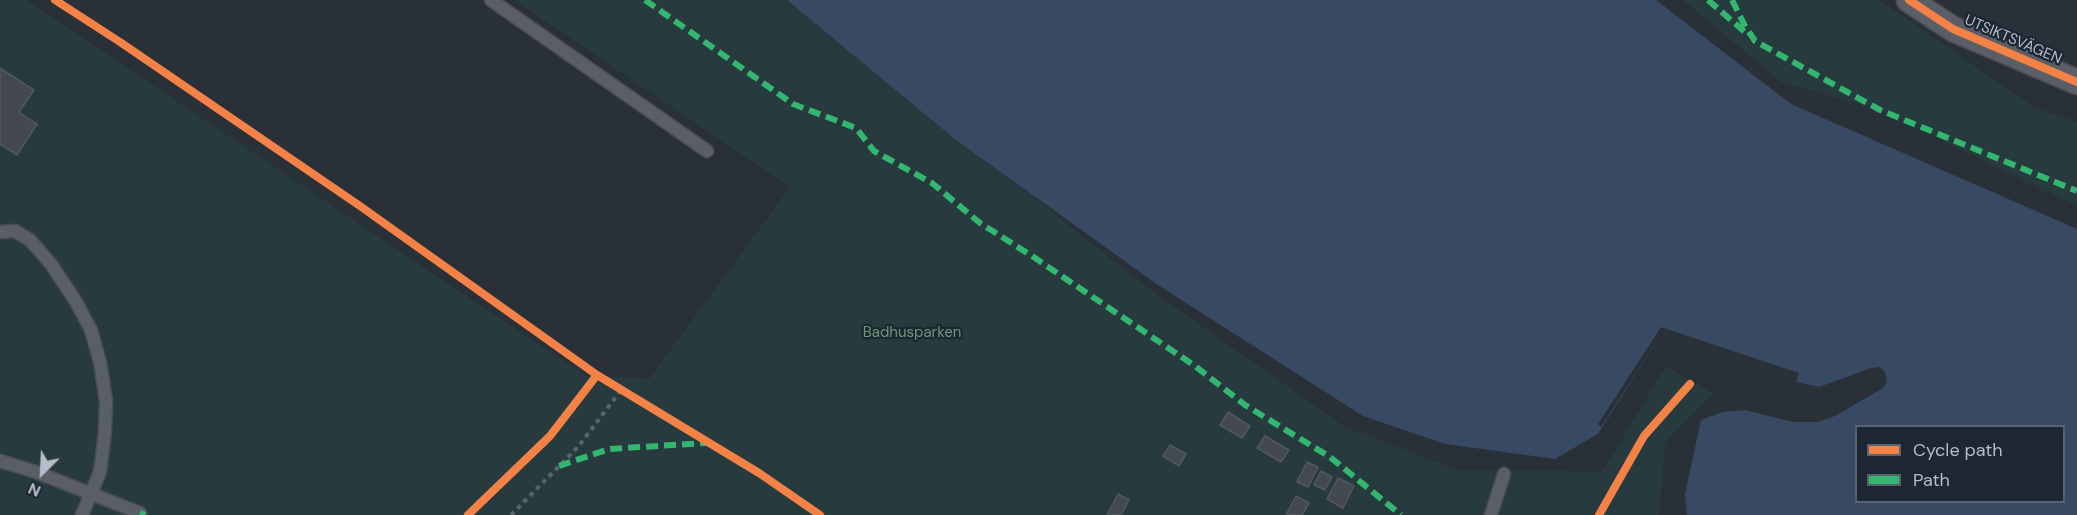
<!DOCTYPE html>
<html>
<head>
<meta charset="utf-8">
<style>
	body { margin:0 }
	#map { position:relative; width:2077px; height:515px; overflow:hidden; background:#2a3038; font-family:"DM Sans",sans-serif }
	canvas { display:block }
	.legend { position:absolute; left:1855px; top:425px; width:210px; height:78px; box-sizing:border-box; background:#1d2633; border:2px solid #59626f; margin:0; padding:8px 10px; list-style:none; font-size:18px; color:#b4bcc9 }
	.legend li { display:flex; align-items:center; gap:12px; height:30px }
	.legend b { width:30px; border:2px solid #59626f }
	.north { position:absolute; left:12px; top:443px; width:60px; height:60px; -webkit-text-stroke:4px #1d2633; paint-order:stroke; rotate:204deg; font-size:16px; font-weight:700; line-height:24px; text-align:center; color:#b4bcc9 }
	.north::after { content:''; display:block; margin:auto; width:21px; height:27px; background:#b4bcc9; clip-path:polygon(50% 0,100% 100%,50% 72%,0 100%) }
</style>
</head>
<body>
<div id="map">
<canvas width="2077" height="515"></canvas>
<ul class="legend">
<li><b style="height:8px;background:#f48246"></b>Cycle path</li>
<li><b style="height:8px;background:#33b770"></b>Path</li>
</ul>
<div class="north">N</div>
</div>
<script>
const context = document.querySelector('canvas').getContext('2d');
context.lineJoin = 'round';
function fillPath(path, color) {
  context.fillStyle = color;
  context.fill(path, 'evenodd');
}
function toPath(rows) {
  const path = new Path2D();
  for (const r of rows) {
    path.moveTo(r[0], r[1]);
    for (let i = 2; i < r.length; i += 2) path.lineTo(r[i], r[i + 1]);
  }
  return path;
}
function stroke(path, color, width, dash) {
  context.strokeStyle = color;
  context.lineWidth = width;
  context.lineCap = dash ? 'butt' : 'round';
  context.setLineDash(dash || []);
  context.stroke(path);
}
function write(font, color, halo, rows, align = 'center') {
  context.font = font + ' "DM Sans",sans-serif';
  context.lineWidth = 4.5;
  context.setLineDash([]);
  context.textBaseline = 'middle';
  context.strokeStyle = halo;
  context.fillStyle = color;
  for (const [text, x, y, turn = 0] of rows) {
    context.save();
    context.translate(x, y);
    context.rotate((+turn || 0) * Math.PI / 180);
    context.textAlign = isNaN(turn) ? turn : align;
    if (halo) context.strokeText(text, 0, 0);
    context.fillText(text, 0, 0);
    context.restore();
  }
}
fillPath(toPath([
	[0,0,26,0,586,376,649,379,790,187,514,0,786,0,1148,288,1345,427,1458,470,1557,470,1601,473,1666,366,1713,393,1665,442,1659,515,0,515],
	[1683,0,1879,0,2034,107,2077,122,2077,206,1880,110,1781,82]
]), '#273a3e');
fillPath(toPath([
	[787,0,1656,0,1791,104,2077,229,2077,515,1687,515,1685,494,1701,420,1723,412,1745,410,1793,422,1817,422,1835,416,1883,388,1887,382,1885,372,1880,367,1871,368,1819,387,1796,382,1660,336,1598,434,1555,459,1445,444,1363,416,1158,285,956,140],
	[1856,426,2064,426,2064,502,1856,502]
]), '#384963');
fillPath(toPath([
	[1661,327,1799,373,1796,382,1660,336,1601,427,1598,424]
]), '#2a3038');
const building = toPath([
	[0,68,34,90,19,112,37,124,17,155,0,144,0,68],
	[1228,412,1250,426,1242,438,1220,425,1228,412],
	[1265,436,1289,450,1281,462,1257,448,1265,436],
	[1170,445,1186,454,1179,466,1163,456,1170,445],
	[1307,462,1318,467,1308,487,1297,482,1307,462],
	[1321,471,1332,477,1325,490,1314,485,1321,471],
	[1338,478,1354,486,1343,508,1327,499,1338,478],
	[1118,494,1129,500,1121,515,1107,515,1118,494],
	[1296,496,1309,503,1302,515,1286,515,1296,496]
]);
fillPath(building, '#444950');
stroke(building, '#52575f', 1.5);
const service = toPath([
	[491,0,707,151],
	[0,232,15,231,30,240,51,264,75,300,91,330,100,362,106,401,105,432,100,472,82,515],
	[0,461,36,472,140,513],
	[1491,515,1504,474]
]);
const minor = toPath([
	[1909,0,1953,29,2077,82]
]);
stroke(service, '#484c53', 15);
stroke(minor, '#484c53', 27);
stroke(toPath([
	[511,515,578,447,621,390]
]), '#5d636a', 4, [4.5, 4.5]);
stroke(service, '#5a5e66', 12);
stroke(minor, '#5a5e66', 24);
stroke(toPath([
	[645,0,793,104,856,128,874,151,932,183,980,223,1032,256,1195,366,1245,405,1330,457,1401,515],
	[1708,0,1746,33],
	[1732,0,1745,26,1755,41,1880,110,2077,191],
	[559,466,609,449,706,443],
	[140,513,145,515]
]), '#33b770', 6, [12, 6]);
stroke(toPath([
	[55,0,120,42,360,206,597,375,759,473,820,515],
	[1909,0,1953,29,2077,82],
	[468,515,550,436,597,375],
	[1599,515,1644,436,1690,384]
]), '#f48246', 8);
write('15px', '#b4bcc9', '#1d2633', [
	["UTSIKTSVÄGEN",2013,40,23]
]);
write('15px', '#6b9a76', '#1d2633', [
	["Badhusparken",912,333]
]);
</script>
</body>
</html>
